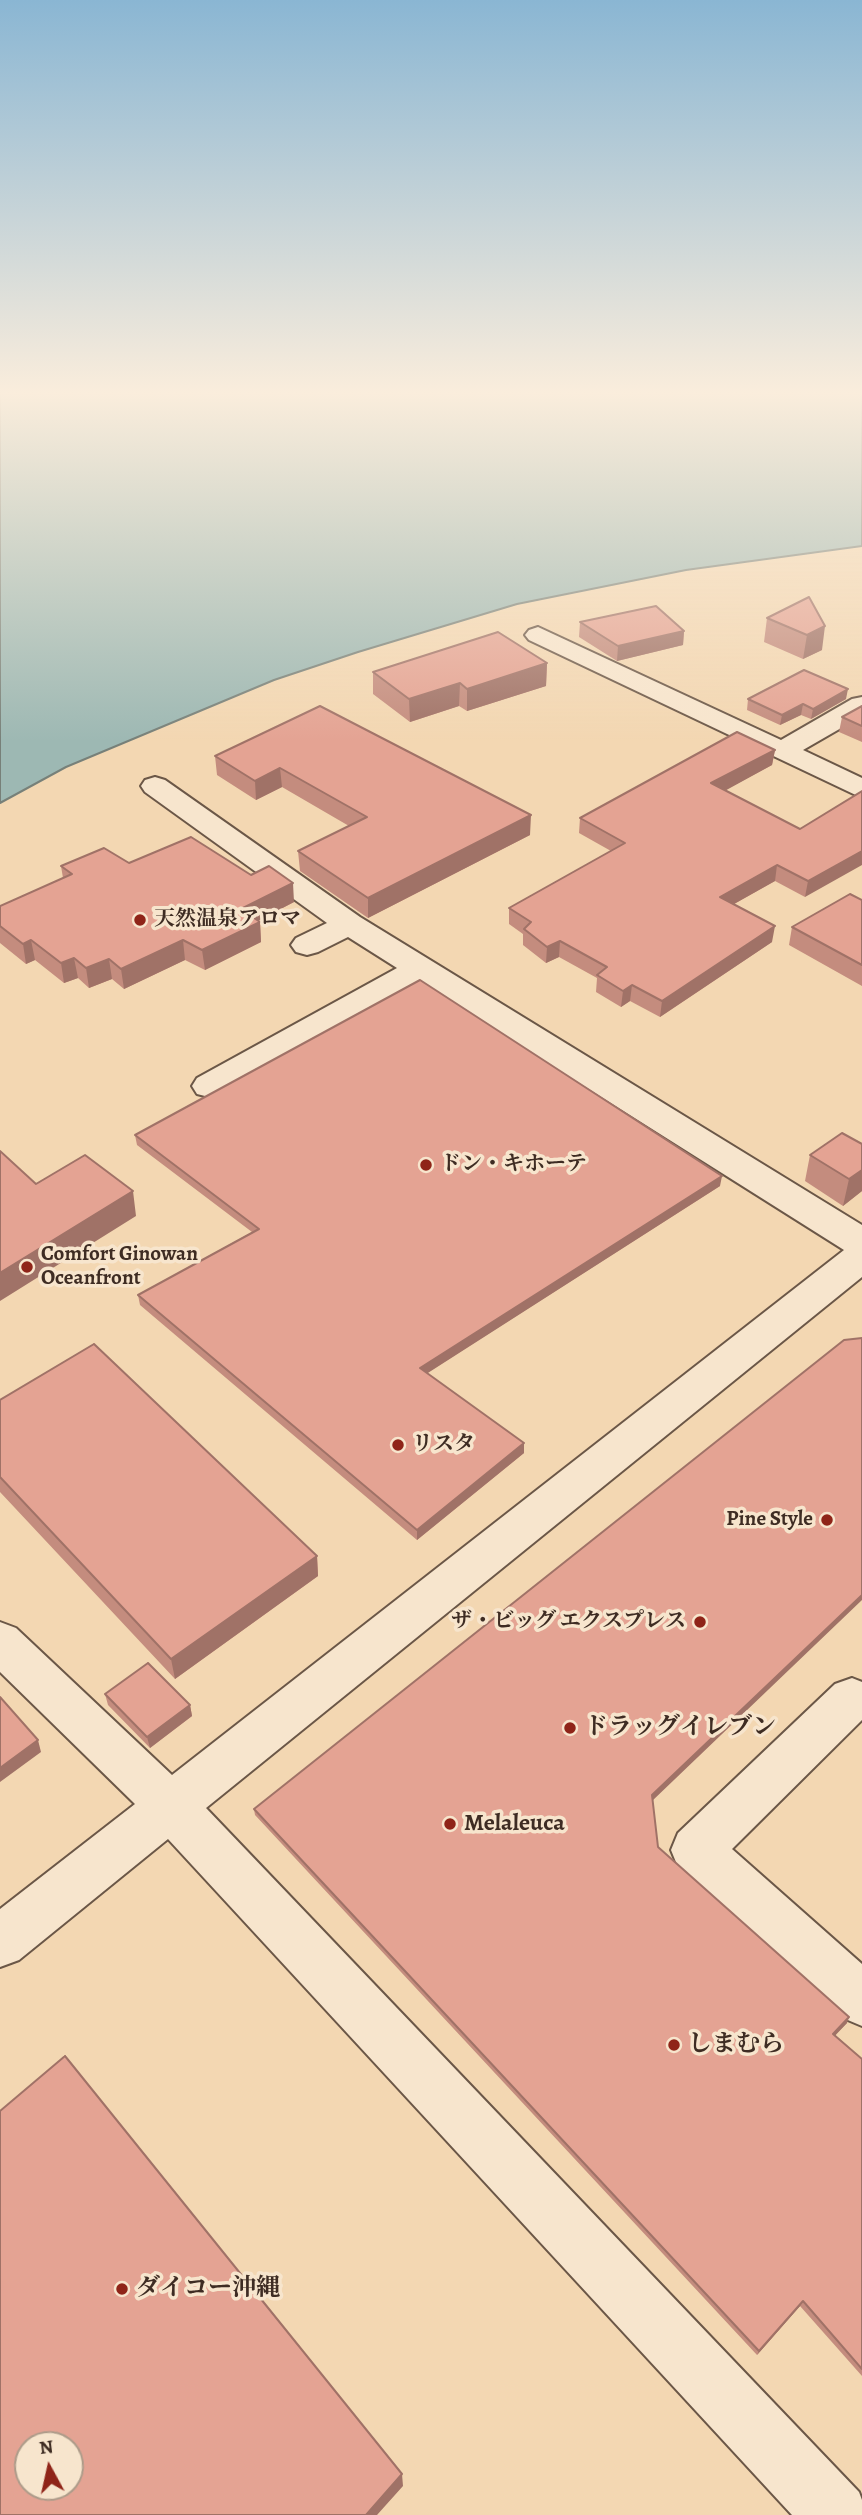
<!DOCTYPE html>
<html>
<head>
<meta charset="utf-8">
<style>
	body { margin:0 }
	#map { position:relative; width:862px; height:2515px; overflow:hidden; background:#f3d7b2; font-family:Alegreya,serif }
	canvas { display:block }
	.north { position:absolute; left:14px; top:2431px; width:70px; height:70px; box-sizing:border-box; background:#f7e5cd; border:2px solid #ad9b89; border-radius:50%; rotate:352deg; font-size:19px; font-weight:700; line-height:28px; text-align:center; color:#3e2c23 }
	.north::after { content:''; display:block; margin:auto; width:24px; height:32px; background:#8f2418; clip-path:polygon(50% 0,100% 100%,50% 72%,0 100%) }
</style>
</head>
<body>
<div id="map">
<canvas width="862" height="2515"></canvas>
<div class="north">N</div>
</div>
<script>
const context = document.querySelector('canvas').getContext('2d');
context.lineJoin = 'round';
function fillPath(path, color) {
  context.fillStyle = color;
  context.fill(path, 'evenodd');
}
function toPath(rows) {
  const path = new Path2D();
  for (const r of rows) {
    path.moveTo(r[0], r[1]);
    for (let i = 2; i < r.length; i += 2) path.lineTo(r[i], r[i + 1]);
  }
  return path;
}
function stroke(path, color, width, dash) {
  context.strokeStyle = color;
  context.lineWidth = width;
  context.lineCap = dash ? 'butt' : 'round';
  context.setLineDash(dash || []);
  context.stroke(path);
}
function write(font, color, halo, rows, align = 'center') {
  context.font = font + ' Alegreya,"Noto Serif JP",serif';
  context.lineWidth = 7;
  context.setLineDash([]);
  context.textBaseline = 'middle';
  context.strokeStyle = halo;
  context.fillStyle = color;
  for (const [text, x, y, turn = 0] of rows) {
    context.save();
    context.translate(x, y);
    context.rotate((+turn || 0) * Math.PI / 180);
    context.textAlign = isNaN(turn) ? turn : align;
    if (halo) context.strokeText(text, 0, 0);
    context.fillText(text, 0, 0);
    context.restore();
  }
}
const water = toPath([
	[0,390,862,390,862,546,686,570,517,604,358,652,274,680,66,767,0,803,0,390]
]);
fillPath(water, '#9db8b3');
stroke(water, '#778079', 2);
const minor = toPath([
	[538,627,781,740,852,699,862,697,862,716,803,750,862,778,862,798,529,640,525,635,529,630,538,627],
	[155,777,165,780,360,917,862,1225,862,1277,206,1808,859,2492,862,2500,862,2515,792,2515,168,1839,19,1960,0,1967,0,1909,135,1804,0,1672,0,1622,16,1628,172,1775,844,1250,419,982,221,1094,209,1097,197,1094,192,1086,197,1078,397,968,348,937,318,952,307,955,296,952,291,945,296,938,327,923,145,792,141,786,145,780,155,777],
	[852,1678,862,1682,862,1720,732,1849,862,1964,862,2026,843,2018,678,1867,671,1850,678,1833,835,1684,852,1678]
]);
stroke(minor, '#6b5747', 4);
fillPath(minor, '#f7e5cd');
fillPath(toPath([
	[809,597,822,650,803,659,764,642,767,618],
	[580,622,684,631,683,645,617,661,579,637],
	[547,663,546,686,467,711,459,706,410,722,373,694,373,672],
	[748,699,846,699,811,719,801,715,780,725,747,710],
	[320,706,530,835,368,918,300,871,298,851,349,826,282,787,256,800,217,775,215,756],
	[862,706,862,742,839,732,842,717],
	[775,750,772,765,725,790,800,829,862,791,805,897,775,881,734,904,772,942,660,1017,630,1001,621,1007,596,992,597,978,559,957,546,963,523,945,523,934,509,924,509,908,611,851,579,833,580,818],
	[129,863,294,902,258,921,260,922,261,942,205,970,185,960,124,989,112,979,89,988,78,978,64,983,35,960,26,964,0,943,0,906,63,878,61,866],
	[862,900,862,986,789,945,792,927],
	[135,1135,720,1186,427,1373,524,1453,417,1540,140,1305,138,1295,252,1232,137,1145],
	[862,1144,862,1191,843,1206,805,1181,810,1155],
	[0,1400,317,1556,318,1576,175,1679,0,1492],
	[105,1694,190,1705,192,1716,150,1748,108,1705],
	[652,1800,658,1847,847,2023,835,2035,862,2059,862,2376,800,2306,757,2355,255,1815,254,1809]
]), '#c48c7e');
fillPath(toPath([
	[825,626,822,650,803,659,807,635],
	[684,631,683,645,617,661,618,646],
	[547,663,546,686,467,711,467,689],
	[460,683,459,706,410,722,409,699],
	[848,689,846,699,811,719,813,709],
	[803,704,801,715,780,725,782,715],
	[775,750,772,765,710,799,711,783],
	[280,768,282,787,256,800,255,781],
	[531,815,530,835,368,918,368,898],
	[862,851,862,865,805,897,808,881],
	[777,865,775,881,718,913,720,897],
	[293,883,294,902,242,929,241,909],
	[260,922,261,942,205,970,202,950],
	[775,926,772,942,660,1017,662,1001],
	[31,940,35,960,26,964,23,944],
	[183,940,185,960,124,989,121,969],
	[560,941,559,957,546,963,547,947],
	[74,958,78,978,64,983,61,963],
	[109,959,112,979,89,988,86,968],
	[632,985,630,1001,621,1007,623,991],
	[862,1170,862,1191,843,1206,849,1179],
	[722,1176,720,1186,420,1378,420,1368],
	[133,1191,136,1216,0,1301,0,1273],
	[524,1443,524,1453,417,1540,417,1530],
	[317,1556,318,1576,175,1679,171,1659],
	[862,1595,862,1600,651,1802,652,1795],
	[190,1705,192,1716,150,1748,147,1737],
	[38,1740,41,1752,0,1782,0,1768],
	[849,2017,847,2023,831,2040,833,2034],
	[803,2301,800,2306,757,2355,759,2351],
	[402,2474,403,2486,377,2515,366,2515]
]), '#a07267');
const building = toPath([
	[809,597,825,626,807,635,767,618,809,597],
	[656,606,684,631,618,646,580,622,656,606],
	[498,632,547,663,467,689,460,683,409,699,373,672,498,632],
	[804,670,848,689,813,709,803,704,782,715,748,699,804,670],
	[320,706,531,815,368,898,298,851,367,817,280,768,255,781,215,756,320,706],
	[862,706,862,726,842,717,862,706],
	[737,732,775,750,711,783,800,829,862,791,862,851,808,881,777,865,720,897,775,926,662,1001,632,985,623,991,597,975,607,967,560,941,547,947,524,929,531,922,509,908,625,843,580,818,737,732],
	[191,837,251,875,269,866,293,883,241,909,260,922,202,950,183,940,121,969,109,959,86,968,74,958,61,963,31,940,23,944,0,926,0,906,72,874,61,866,104,848,129,863,191,837],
	[850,894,862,900,862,965,792,927,850,894],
	[420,980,722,1176,420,1368,524,1443,417,1530,138,1295,259,1229,135,1135,420,980],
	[842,1133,862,1144,862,1170,849,1179,810,1155,842,1133],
	[0,1151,36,1184,85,1155,133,1191,0,1273,0,1151],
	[862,1338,862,1595,652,1795,658,1847,849,2017,833,2034,862,2059,862,2369,803,2301,759,2351,254,1809,844,1340,862,1338],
	[94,1344,317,1556,171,1659,0,1477,0,1400,94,1344],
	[148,1663,190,1705,147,1737,105,1694,148,1663],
	[0,1697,38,1740,0,1768,0,1697],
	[65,2056,402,2474,366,2515,0,2515,0,2111,65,2056],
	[28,2445,70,2445,70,2487,28,2487,28,2445]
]);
fillPath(building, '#e4a393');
stroke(building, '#a07267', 2);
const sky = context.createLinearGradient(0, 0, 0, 742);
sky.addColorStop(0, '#8ab6d3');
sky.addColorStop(0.53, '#faeddc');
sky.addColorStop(1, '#faeddc00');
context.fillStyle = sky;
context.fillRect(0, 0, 862, 742);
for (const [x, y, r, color] of [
	[140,920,7,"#8f2418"],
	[426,1165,7,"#8f2418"],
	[27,1267,7,"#8f2418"],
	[398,1445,7,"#8f2418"],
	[827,1520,7,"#8f2418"],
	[700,1622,7,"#8f2418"],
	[570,1728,7,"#8f2418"],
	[450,1824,7,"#8f2418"],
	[674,2045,7,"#8f2418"],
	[122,2289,7,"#8f2418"]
]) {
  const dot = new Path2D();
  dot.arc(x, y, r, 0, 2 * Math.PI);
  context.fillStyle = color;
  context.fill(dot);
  stroke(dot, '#f7e5cd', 2.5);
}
write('bold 21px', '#3e2c23', '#f7e5cd', [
	["天然温泉アロマ",154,920],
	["ドン・キホーテ",440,1165],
	["Comfort Ginowan",41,1255],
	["Oceanfront",41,1279],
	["リスタ",412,1445],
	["Pine Style",813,1520,"right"],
	["ザ・ビッグ エクスプレス",686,1622,"right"]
], 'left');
write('bold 24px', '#3e2c23', '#f7e5cd', [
	["ドラッグイレブン",584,1728],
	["Melaleuca",464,1824],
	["しまむら",688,2045],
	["ダイコー沖縄",136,2289]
], 'left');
</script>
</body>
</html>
